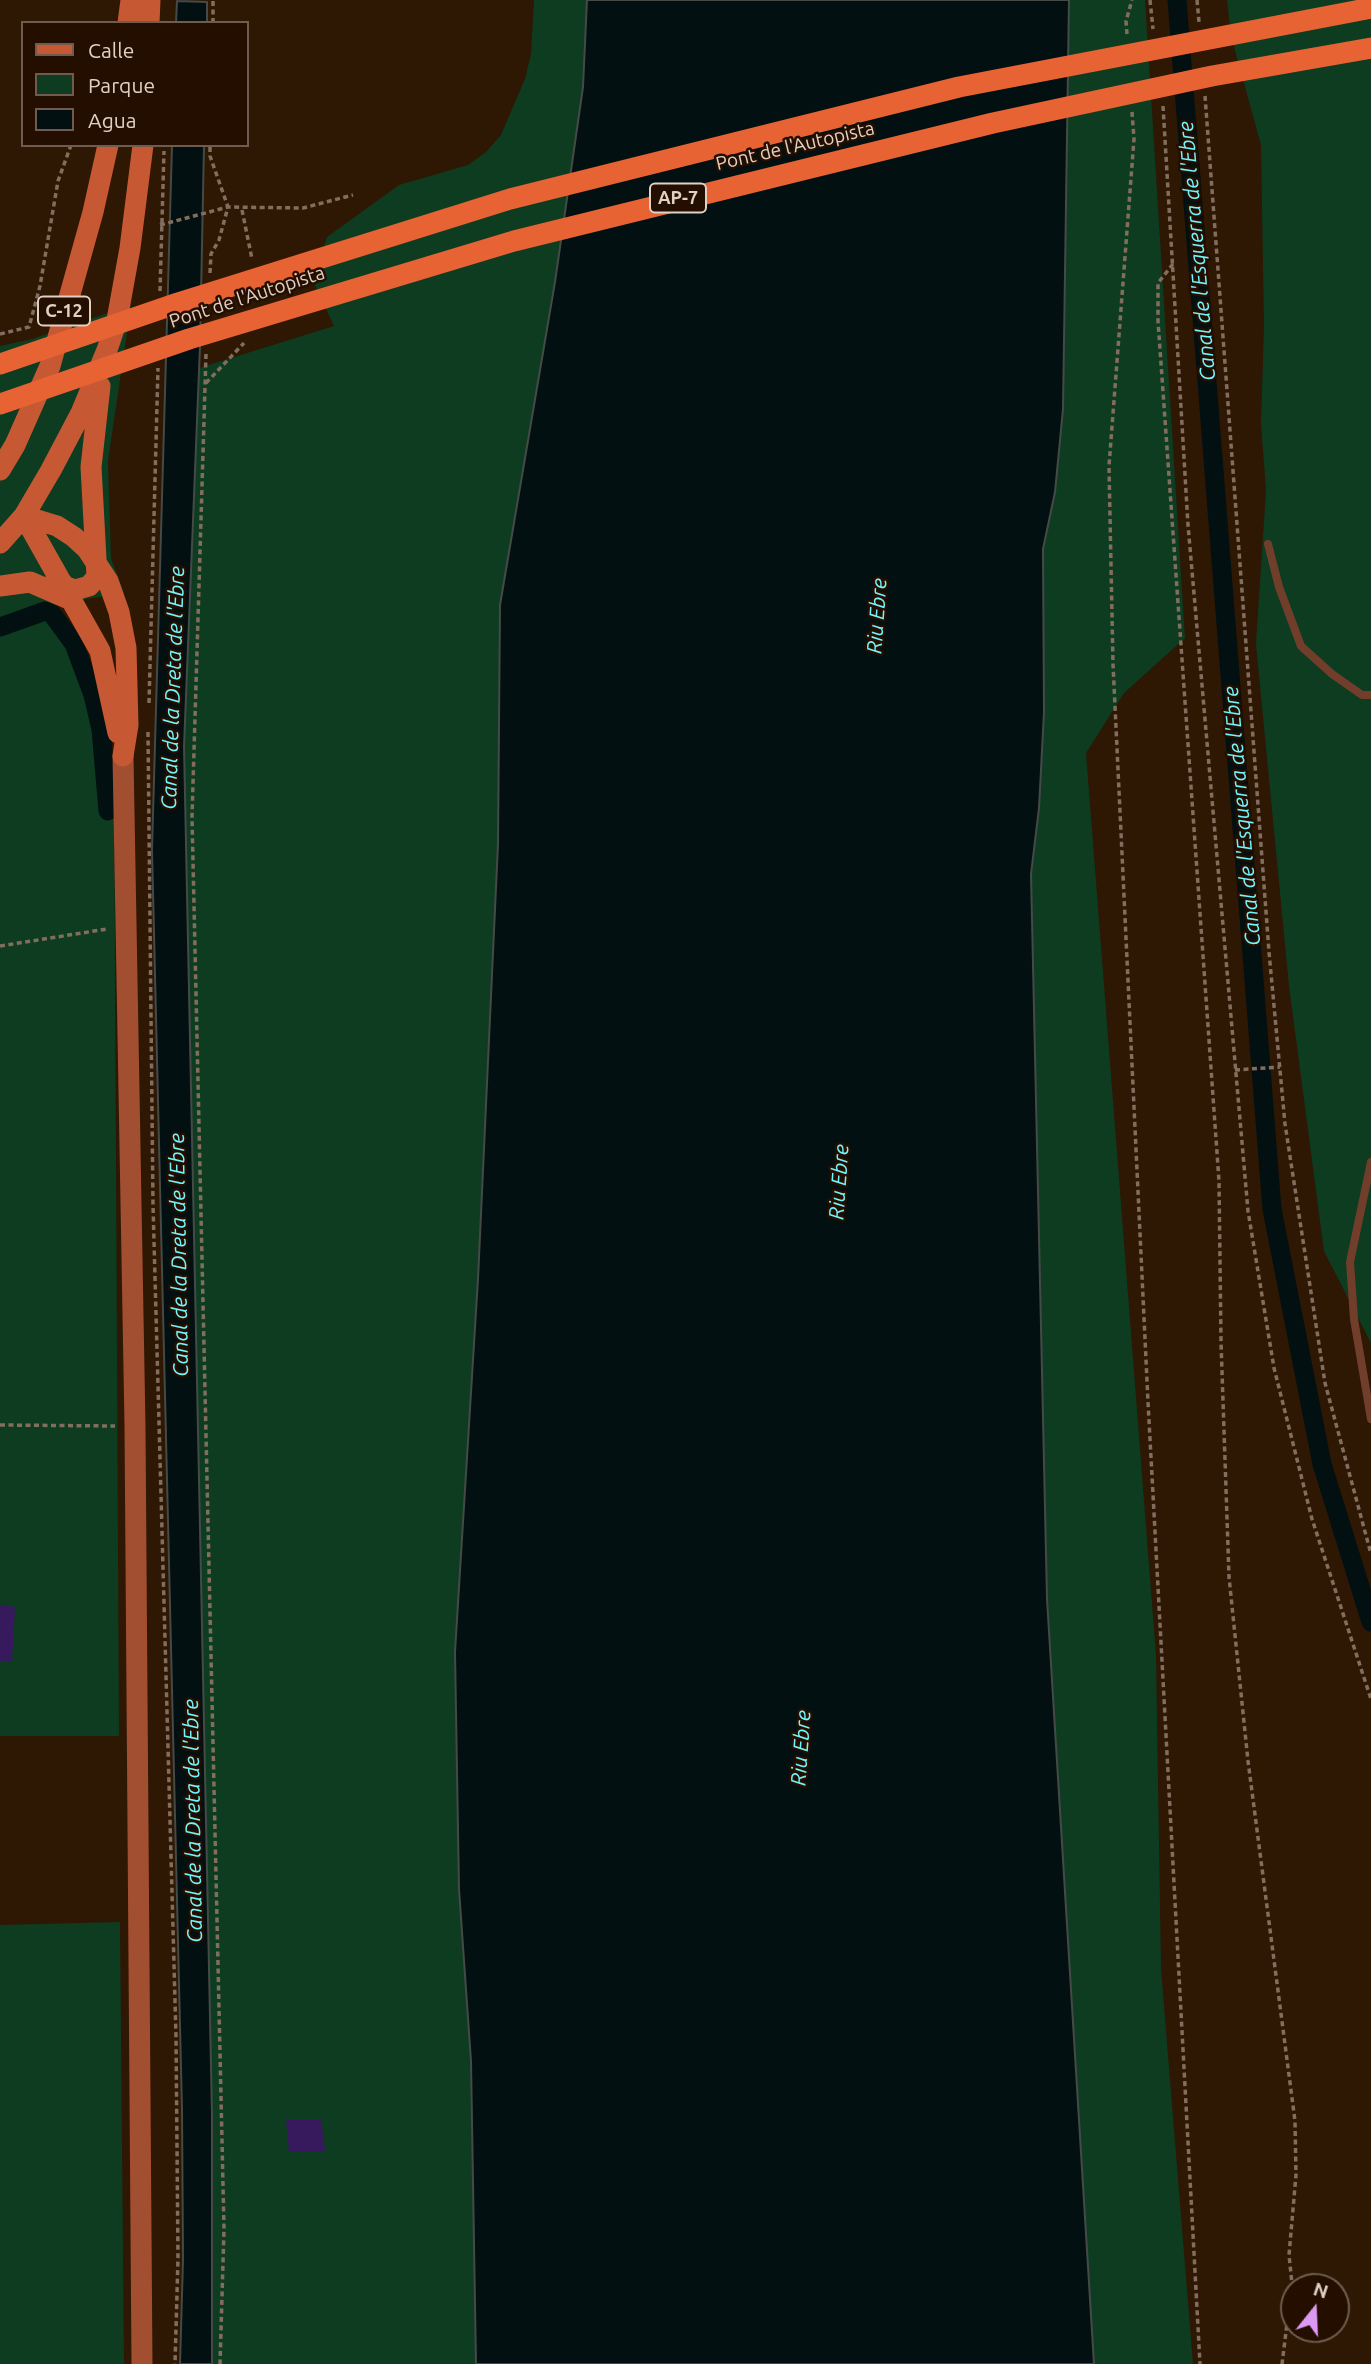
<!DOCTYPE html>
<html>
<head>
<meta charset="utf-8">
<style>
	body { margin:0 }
	#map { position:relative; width:1371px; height:2364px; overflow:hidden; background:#2e1703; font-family:Ubuntu,sans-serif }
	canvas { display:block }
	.legend { position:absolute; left:21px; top:21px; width:228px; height:126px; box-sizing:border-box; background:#240e00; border:2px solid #705c4e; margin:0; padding:9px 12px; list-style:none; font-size:21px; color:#e1d0c4 }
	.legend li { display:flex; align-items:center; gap:14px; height:35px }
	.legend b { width:35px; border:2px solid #705c4e }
	.north { position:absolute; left:1280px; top:2273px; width:70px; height:70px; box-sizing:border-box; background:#240e00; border:2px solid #705c4e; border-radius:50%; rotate:18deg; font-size:19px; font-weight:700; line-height:28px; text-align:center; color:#e1d0c4 }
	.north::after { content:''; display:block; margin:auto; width:24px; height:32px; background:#dc99f4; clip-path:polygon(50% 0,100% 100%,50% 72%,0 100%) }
</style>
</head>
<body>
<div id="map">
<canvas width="1371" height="2364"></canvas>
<ul class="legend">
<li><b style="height:9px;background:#c65933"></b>Calle</li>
<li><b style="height:19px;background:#0e3c21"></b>Parque</li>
<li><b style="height:19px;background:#021011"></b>Agua</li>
</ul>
<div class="north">N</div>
</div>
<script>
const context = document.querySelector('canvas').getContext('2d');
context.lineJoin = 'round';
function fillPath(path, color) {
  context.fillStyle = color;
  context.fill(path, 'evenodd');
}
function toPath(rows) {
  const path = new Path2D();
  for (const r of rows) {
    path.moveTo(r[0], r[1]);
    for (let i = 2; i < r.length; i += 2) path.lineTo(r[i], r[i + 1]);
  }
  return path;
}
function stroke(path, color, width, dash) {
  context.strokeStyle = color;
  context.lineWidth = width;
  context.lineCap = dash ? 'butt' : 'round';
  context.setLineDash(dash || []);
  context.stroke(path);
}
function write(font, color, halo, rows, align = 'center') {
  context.font = font + ' Ubuntu,sans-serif';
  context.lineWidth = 5;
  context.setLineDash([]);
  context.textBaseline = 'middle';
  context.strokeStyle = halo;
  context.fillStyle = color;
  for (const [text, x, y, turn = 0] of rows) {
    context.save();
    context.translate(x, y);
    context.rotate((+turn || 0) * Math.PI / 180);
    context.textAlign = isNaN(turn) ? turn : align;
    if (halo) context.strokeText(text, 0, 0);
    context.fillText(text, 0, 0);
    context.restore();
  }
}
fillPath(toPath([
	[534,0,587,0,583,87,555,282,500,605,498,844,478,1279,455,1652,459,1889,471,2061,476,2364,212,2364,212,2115,184,746,199,368,334,326,313,281,327,237,399,185,468,165,486,152,501,135,525,79,531,54],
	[1069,0,1145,0,1185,638,1124,693,1086,753,1156,1655,1161,1969,1193,2364,1094,2364,1062,1876,1047,1599,1031,874,1039,808,1044,712,1043,549,1055,492,1063,409],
	[1227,0,1371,0,1371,1343,1324,1251,1289,986,1256,644,1266,490,1261,424,1264,326,1261,145,1231,36],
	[131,305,108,461,111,558,124,593,56,604,99,684,114,775,119,1736,0,1736,0,346,32,339],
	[120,1922,124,2364,0,2364,0,1925]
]), '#0e3c21');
const water = toPath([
	[587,0,1069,0,1063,409,1055,492,1043,549,1044,712,1039,808,1031,874,1047,1599,1094,2364,476,2364,471,2061,459,1889,455,1652,478,1279,498,844,500,605,555,282,583,87,587,0],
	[177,1,207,2,207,23,176,23,177,1],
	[172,145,204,145,200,346,184,746,212,2115,212,2364,180,2364,183,2260,182,2110,152,849,172,145]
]);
fillPath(water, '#021011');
stroke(water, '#454a47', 2);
stroke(toPath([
	[1177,0,1272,1209,1322,1464,1371,1622],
	[0,627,45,611,52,614,74,644,93,695,101,729,108,811]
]), '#021011', 19);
fillPath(toPath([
	[0,1605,15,1607,12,1662,0,1662],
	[321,2119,325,2151,289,2151,286,2120]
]), '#371a5e');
stroke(toPath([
	[1150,0,1153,29],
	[1197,0,1199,22],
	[213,23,213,0],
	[1127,34,1126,21,1132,0],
	[1205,96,1269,952,1285,1124,1325,1383,1371,1554],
	[1163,106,1188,525,1248,1211,1274,1368,1312,1519,1371,1699],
	[1132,112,1134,139,1109,466,1113,664,1148,1402,1200,2364],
	[242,210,252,259],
	[160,225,228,207,303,208,353,195],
	[1173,264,1158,283,1158,321,1219,1181,1221,1342,1229,1577,1248,1761,1295,2121,1296,2175,1289,2255,1292,2284,1282,2364],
	[210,273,211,254,219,240,228,207,210,156,210,145],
	[160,291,164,151],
	[0,334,29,327,40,286,58,181,71,145],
	[206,354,192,817,224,2229,220,2364],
	[206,383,244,343],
	[149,703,158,368],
	[148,732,153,1205,176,2037,178,2258,175,2364],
	[0,946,107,929],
	[1235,1070,1280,1067],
	[0,1425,115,1426]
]), '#826e5e', 3.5, [5, 3.5]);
stroke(toPath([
	[1268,544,1279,587,1301,646,1332,674,1362,695,1371,695],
	[1371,1162,1350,1262,1354,1319,1371,1419]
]), '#723e2c', 8);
stroke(toPath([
	[123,756,135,1426,142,2364]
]), '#a24e31', 21);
stroke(toPath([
	[128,23,131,0],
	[149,23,150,0],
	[0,470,15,445,50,366,93,212,108,145],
	[24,516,57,526,74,537,87,549,108,581,119,612,126,648,128,725,123,756],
	[24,516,100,651,118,733],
	[0,543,24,516,51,470,81,413,107,350,117,320,130,248,143,145],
	[56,577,66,587,75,590,89,586,97,577,91,467,100,386],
	[0,586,30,582,67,598]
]), '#c65933', 21);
stroke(toPath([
	[0,364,178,303,510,199,959,87,1371,8],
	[0,404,189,339,514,241,993,123,1212,76,1371,48]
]), '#e76334', 21);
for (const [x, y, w] of [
	[678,198,56],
	[64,311,52]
]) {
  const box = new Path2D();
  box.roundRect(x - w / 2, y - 14.5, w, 29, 5);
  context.fillStyle = '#240e00';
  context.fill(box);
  stroke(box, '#e1d0c4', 2);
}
write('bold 18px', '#e1d0c4', null, [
	["AP-7",678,198],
	["C-12",64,311]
]);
write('19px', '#e1d0c4', '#240e00', [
	["Pont de l'Autopista",795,146,-13],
	["Pont de l'Autopista",247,297,-18]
]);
write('italic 21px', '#72f6fe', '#240e00', [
	["Canal de l'Esquerra de l'Ebre",1197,251,-95],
	["Riu Ebre",877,616,-86],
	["Canal de la Dreta de l'Ebre",173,688,-88],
	["Canal de l'Esquerra de l'Ebre",1242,816,-95],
	["Riu Ebre",839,1182,-86],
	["Canal de la Dreta de l'Ebre",179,1255,-91],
	["Riu Ebre",801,1748,-86],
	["Canal de la Dreta de l'Ebre",193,1821,-91]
]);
</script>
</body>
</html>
